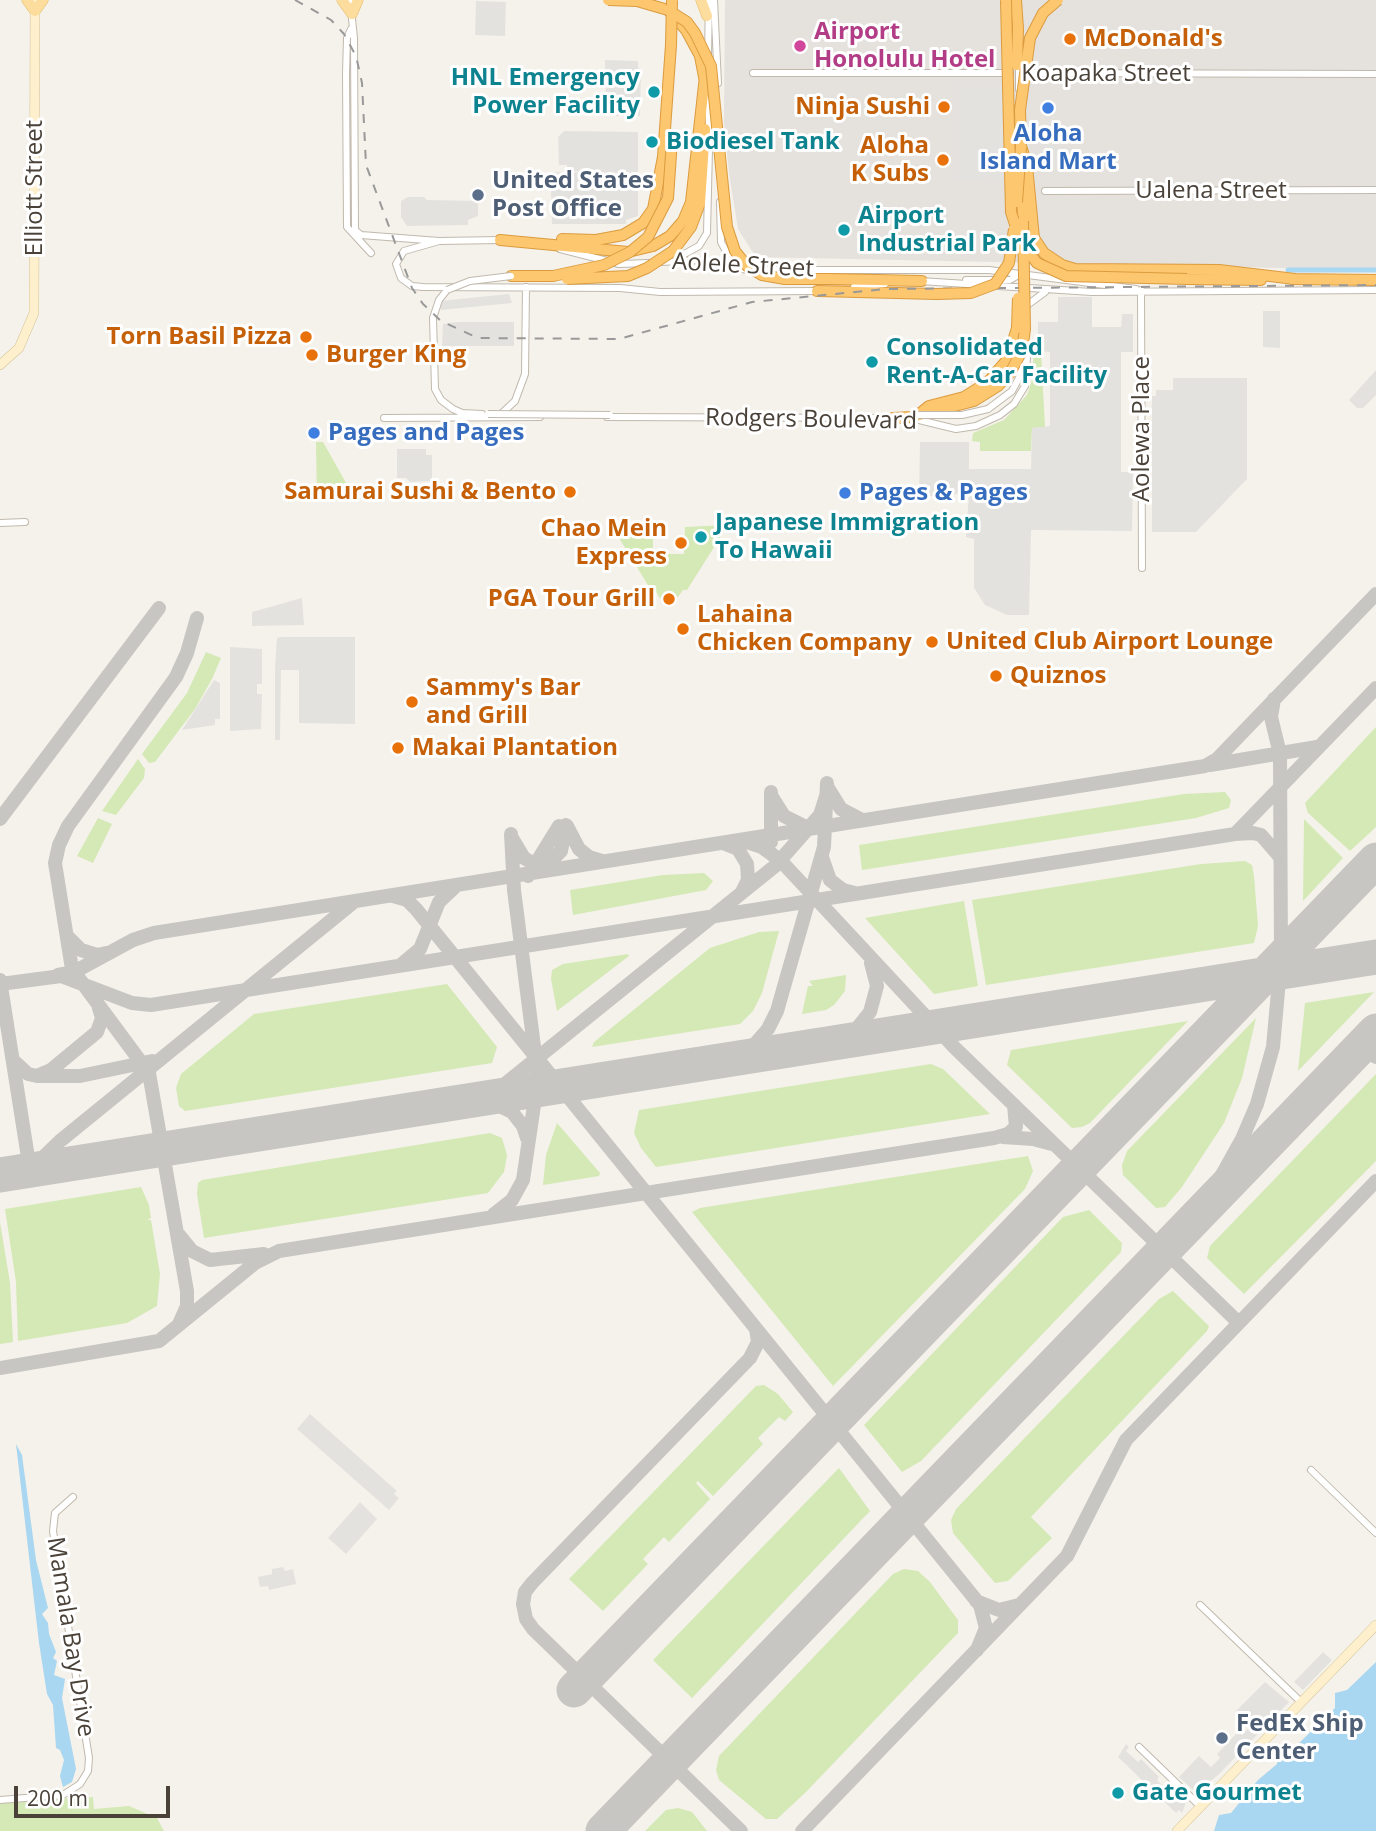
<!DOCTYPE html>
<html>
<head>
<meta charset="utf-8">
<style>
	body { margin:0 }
	#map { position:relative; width:1376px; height:1831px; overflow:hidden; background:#f5f2eb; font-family:"Open Sans",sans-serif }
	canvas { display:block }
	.scale { position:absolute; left:14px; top:1786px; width:156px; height:32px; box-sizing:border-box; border:4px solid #4a4239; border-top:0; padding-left:9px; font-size:21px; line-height:24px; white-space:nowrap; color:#4a4239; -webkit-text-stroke:5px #fff; paint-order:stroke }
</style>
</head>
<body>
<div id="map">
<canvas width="1376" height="1831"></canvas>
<div class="scale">200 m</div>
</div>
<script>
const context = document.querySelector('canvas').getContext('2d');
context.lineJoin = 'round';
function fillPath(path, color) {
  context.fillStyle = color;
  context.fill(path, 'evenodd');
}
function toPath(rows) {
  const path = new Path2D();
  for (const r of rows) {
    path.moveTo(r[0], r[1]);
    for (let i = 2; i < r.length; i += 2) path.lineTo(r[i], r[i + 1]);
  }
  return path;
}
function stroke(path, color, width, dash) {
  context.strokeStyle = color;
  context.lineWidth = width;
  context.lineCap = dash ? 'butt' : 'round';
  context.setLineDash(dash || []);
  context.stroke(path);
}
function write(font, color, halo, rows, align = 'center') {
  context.font = font + ' "Open Sans",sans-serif';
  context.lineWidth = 6;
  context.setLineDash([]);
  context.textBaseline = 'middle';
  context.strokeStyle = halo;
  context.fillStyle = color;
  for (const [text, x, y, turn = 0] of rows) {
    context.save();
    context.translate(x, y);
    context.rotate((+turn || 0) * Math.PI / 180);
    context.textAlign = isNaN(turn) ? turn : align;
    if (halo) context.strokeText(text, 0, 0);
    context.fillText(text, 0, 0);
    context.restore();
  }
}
fillPath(toPath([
	[725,0,1376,0,1376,270,756,257,738,229,729,173,724,123]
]), '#e5e1dc');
fillPath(toPath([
	[1034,349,1041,351,1045,427,1032,428,1031,451,980,451,980,442,972,441,973,433,1004,420,1027,395,1032,380],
	[316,442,323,442,354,497,351,501,317,501],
	[611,525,653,527,653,554,684,554,685,527,728,525,687,590,683,590,678,597,660,598,655,590,651,590],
	[206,652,221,658,212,679,195,709,155,762,149,763,142,754,187,693],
	[1376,727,1376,827,1350,851,1308,813,1305,803],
	[138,759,145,769,144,778,116,815,102,811],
	[1225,792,1231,800,1229,808,1196,818,862,870,859,845,1184,794],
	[98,818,112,824,93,863,77,856],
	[1304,819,1343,858,1303,901],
	[1245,861,1252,865,1254,876,1258,926,1254,943,986,985,972,900,1201,864],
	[704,873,713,881,706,890,573,915,570,890,663,875],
	[964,901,978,986,934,994,865,918],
	[779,931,762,993,753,1011,740,1024,592,1047,594,1042,710,948,759,932],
	[628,954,629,956,557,1011,551,979,552,970,563,964],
	[846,975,845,991,834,1005,826,1010,802,1014,808,986,813,986,809,981],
	[447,984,497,1047,492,1063,185,1111,179,1106,176,1088,181,1074,254,1014],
	[1374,992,1298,1071,1305,1003],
	[1256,1018,1242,1078,1224,1123,1182,1187,1165,1207,1156,1208,1123,1175,1122,1165,1127,1151],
	[1188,1021,1090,1123,1082,1127,1072,1128,1007,1065,1011,1050],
	[931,1064,943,1069,990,1114,656,1167,641,1148,634,1133,639,1110],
	[1376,1074,1376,1161,1244,1294,1207,1258,1210,1246],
	[557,1123,600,1173,599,1176,543,1185,546,1155],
	[490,1133,502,1138,507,1155,504,1172,488,1193,204,1238,197,1194,198,1183,202,1180],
	[1028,1156,1033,1171,1025,1189,833,1386,692,1212,700,1208],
	[141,1187,149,1205,151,1218,147,1220,151,1220,160,1274,157,1306,127,1323,18,1341,16,1282,5,1209],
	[1089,1210,1122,1243,1121,1252,921,1461,902,1472,864,1425,1063,1217],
	[0,1222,10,1283,13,1342,0,1344],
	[1173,1291,1209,1326,1207,1331,1031,1517,1052,1538,1008,1581,995,1583,953,1533,951,1520,956,1509,1159,1299],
	[764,1385,778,1394,793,1412,785,1421,779,1417,758,1438,763,1444,713,1496,698,1481,696,1483,710,1499,669,1542,664,1537,643,1559,648,1564,603,1611,569,1579,756,1386],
	[839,1468,870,1511,692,1698,653,1660],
	[904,1569,918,1571,930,1582,958,1620,958,1633,806,1792,777,1819,766,1819,719,1780,716,1770,719,1756,893,1574],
	[93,1797,94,1809,129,1806,157,1818,164,1831,0,1831,0,1802],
	[678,1808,692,1812,707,1831,645,1831,666,1810]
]), '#d4e9b5');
fillPath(toPath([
	[476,1,506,2,505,36,475,35],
	[605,60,638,61,638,68,641,69,640,116,606,116],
	[954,81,1007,81,1006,182,953,181],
	[564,131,638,132,638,216,626,220,626,224,552,224,551,190,545,189,545,182,549,181,549,172,611,173,567,171,567,165,559,165,558,137],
	[1034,138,1057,138,1057,168,1035,168],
	[408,197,424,197,427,200,478,201,478,216,468,220,468,225,407,226,401,217,401,201],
	[509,294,512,303,441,310,440,301],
	[1058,297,1092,297,1092,327,1121,327,1122,314,1133,314,1133,352,1121,352,1121,472,1133,472,1132,531,1031,530,1029,615,1007,615,985,605,974,588,974,539,966,537,969,493,919,497,920,442,969,442,969,469,1031,469,1032,428,1050,426,1050,352,1038,351,1038,322,1058,322],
	[1263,311,1280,311,1280,348,1263,347],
	[457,322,514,322,514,346,442,346,443,324],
	[1376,370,1376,395,1363,408,1357,408,1349,400],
	[1173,378,1247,378,1247,479,1196,532,1152,532,1152,396,1156,396,1156,390,1173,390],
	[397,449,426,449,426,455,432,455,432,481,410,482,406,478,397,478],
	[302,598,304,625,252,626,252,612],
	[281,637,355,637,355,724,299,723,299,670,281,670,280,740,275,740,275,668,277,638],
	[230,647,262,649,262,684,257,684,257,694,262,694,261,729,230,731],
	[214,680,220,683,220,719,215,719,215,725,182,730],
	[310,1414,397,1491,394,1494,399,1498,389,1510,297,1429],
	[360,1502,377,1519,346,1554,328,1538],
	[283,1567,285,1571,293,1569,296,1584,269,1590,268,1586,260,1587,258,1577,272,1574,272,1569],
	[1323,1652,1332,1660,1303,1690,1294,1682],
	[1265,1682,1289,1702,1218,1775,1201,1789,1197,1786,1193,1790,1179,1777,1199,1756,1211,1767,1220,1758,1217,1754,1238,1732,1242,1735,1250,1727,1235,1712],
	[1126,1744,1129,1747,1126,1751,1138,1762,1141,1759,1159,1777,1157,1780,1163,1786,1166,1783,1186,1802,1182,1813,1179,1810,1176,1813,1118,1757]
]), '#e4e2df');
fillPath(toPath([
	[16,1444,22,1455,36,1560,48,1608,42,1614,48,1623,49,1634,56,1652,53,1658,57,1661,54,1675,65,1679,62,1698,76,1769,72,1782,63,1787,60,1776,64,1760,60,1750,56,1748,53,1705,47,1694,39,1643],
	[1376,1662,1376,1831,1214,1831,1219,1815,1231,1813,1258,1780,1277,1764,1278,1749,1293,1749,1335,1708,1335,1693,1347,1690]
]), '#a9d6f0');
stroke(toPath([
	[1288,270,1376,270]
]), '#a9d6f0', 5);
stroke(toPath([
	[1210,765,1317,747],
	[828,788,841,809,862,820],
	[772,797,784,816,808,828],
	[0,819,159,608],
	[567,826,579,849,589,857,602,861],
	[1235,834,1253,833,1261,835,1280,857],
	[512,838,524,858,543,869],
	[744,841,762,847,781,861,955,1048,1239,1323],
	[771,842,771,792],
	[723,843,738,849,747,864,748,880,742,892],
	[822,857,830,880,843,890,855,893],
	[542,870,561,851,566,825],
	[528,876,559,826],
	[393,896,407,900,416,909,980,1605,986,1628,977,1650],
	[67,936,81,950,97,955,106,953],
	[402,964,420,949,439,902,456,886],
	[58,975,74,972,133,940,154,933,1205,766,1217,759,1376,594],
	[0,980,30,1170],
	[0,984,61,976,132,1003,151,1005,1235,834,1376,688],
	[827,1044,854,1032,870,1012,877,986,871,963],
	[1360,1048,1376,1057],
	[13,1060,28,1074,37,1076,51,1070,97,1032,102,1018,99,1008],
	[713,1062,740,1053,754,1045,768,1029,777,1011,824,847,827,783],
	[40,1076,80,1076,152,1061],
	[465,1101,488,1095,505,1084,775,866,820,815,826,796],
	[474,1102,497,1105,512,1112,523,1126,527,1138],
	[1003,1137,1033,1139,1052,1144],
	[30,1170,60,1141,355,901],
	[493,1215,512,1200,523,1180,538,1078,514,890,511,834],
	[179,1235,192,1251,210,1260,264,1254],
	[1175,1240,1217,1184,1242,1139,1257,1104,1273,1047,1281,958,1280,754,1271,717,1274,699],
	[179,1324,187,1306,187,1291,149,1073,72,969,55,863,59,845,68,826,176,677,187,653,197,618],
	[0,1368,159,1341,255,1263,279,1251,994,1138,1008,1134,1016,1127,1014,1105],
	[976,1601,999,1610,1019,1605],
	[741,1831,533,1629,526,1619,523,1604,525,1592,532,1583,750,1358,758,1342,756,1329],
	[802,1831,1067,1556,1126,1440,1376,1181]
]), '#c7c6c2', 14);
stroke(toPath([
	[0,1175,1376,957],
	[574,1690,1376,860],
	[603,1831,1376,1031]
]), '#c7c6c2', 35);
const street = toPath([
	[350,0,354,38,355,230,361,235,439,241,501,240],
	[714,0,718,83],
	[351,29,347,38,346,73,347,227,371,253],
	[708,54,709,0],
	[753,73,1010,73],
	[1024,73,1376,74],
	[708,89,709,131],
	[1019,89,1019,65],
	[1045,191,1376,190],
	[720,202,721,242,728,255,745,269],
	[439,241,404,251,396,264,401,278,412,286,423,287,620,288,660,292,818,291],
	[560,249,619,264,649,263],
	[677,258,699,246,707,233,709,148],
	[660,262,702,260,747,270,989,270,1136,289],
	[966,280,1010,280,1020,274],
	[920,281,1092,292,1376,290],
	[854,287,885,284],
	[447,290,439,300,433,318,435,389,441,400,453,409,462,413,482,414],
	[1141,290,1142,568],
	[1026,306,1045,292],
	[988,409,1012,391,1019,378,1022,356],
	[501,414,515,401,525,374,526,287],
	[607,417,893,418],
	[384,418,540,417],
	[915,419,956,429,976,426,1000,415,1014,404,1025,386,1027,358,1022,348],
	[0,523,25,522],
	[1311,1470,1376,1533],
	[1200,1605,1301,1702],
	[1139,1747,1200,1806],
	[0,1800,63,1795,80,1784,88,1771,89,1758,53,1531,55,1513,73,1497]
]);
const secondary = toPath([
	[0,365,19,348,34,313,35,0],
	[1177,1831,1376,1625]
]);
const primary = toPath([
	[27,0,35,11,43,0],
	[342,0,352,14],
	[701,0,707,16],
	[352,14,358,0]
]);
const highway = toPath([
	[1016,0,1018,29],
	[637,1,668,10,686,30,700,56,705,82],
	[1020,110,1021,156],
	[1022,149,1027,166,1034,238,1044,253,1062,265,1075,269,1219,270,1295,279],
	[1022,189,1023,221],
	[562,239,596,240,623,235,643,223,653,209,663,157,671,45],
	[500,240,628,252,653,246,670,236,683,221,691,202,705,76],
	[673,251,691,227,700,203,705,129],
	[511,276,553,276],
	[829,279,922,281],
	[1187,279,1261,280],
	[1291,279,1376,280],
	[817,291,937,294],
	[918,415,929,406,964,397,988,382,1007,360,1017,328],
	[893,418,912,417,974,401,998,386,1010,373]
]);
stroke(street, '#c1b9ad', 8);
stroke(secondary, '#d4c39b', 10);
stroke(primary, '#e3ba6b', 11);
stroke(highway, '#dc9b3e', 12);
stroke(street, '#fff', 6);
stroke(secondary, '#fef0cc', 9);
stroke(primary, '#fddd9d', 10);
stroke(highway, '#fcc76f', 10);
stroke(toPath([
	[295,0,331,20,344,34,356,56,362,83,366,165,412,288,423,304,441,321,478,338,619,339,752,302,886,289,1376,285]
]), '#999', 2, [9, 9]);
const streetBridge = toPath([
	[447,290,470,281,511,276],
	[488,414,610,415],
	[918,415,962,415,988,409]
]);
const highwayBridge = toPath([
	[608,0,637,1],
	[1006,0,1011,212,1021,243,1037,263,1066,276,1187,279],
	[668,10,687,22,695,33,711,66,727,227,735,251,747,266,762,275,785,279,829,279],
	[671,45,672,0],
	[1017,65,1018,29],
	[1020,110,1030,38,1043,13,1058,0],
	[1017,202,1021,147],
	[553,276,604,265,630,252,648,237,668,198,672,140],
	[567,279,628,276,647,268,673,251],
	[937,294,971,293,995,284,1009,263,1014,229],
	[1017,328,1018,298],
	[1010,373,1022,351,1025,329,1023,221]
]);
stroke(streetBridge, '#c1b9ad', 8, []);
stroke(highwayBridge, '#dc9b3e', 12, []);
stroke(streetBridge, '#fff', 6);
stroke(highwayBridge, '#fcc76f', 10);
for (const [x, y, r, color] of [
	[1070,39,7,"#e8710a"],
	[800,46,7,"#d1479c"],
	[654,92,7,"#0f9aa8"],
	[944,107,7,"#e8710a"],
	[1048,108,7,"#3f7fe0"],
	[652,142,7,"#0f9aa8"],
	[943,160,7,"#e8710a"],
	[478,195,7,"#5c6f8a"],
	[844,230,7,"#0f9aa8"],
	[306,337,7,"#e8710a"],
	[312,355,7,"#e8710a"],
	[872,362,7,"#0f9aa8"],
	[314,433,7,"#3f7fe0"],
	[570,492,7,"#e8710a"],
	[845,493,7,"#3f7fe0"],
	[701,537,7,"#0f9aa8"],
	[681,543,7,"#e8710a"],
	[669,599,7,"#e8710a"],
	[683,629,7,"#e8710a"],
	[932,642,7,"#e8710a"],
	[996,676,7,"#e8710a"],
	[412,702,7,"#e8710a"],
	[398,748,7,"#e8710a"],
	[1222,1738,7,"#5c6f8a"],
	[1118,1793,7,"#0f9aa8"]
]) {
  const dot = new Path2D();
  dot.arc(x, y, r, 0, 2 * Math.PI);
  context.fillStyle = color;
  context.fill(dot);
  stroke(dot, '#fff', 2.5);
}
write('bold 24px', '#b23c85', '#fff', [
	["Airport",814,32],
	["Honolulu Hotel",814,60]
], 'left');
write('bold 24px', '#c56008', '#fff', [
	["McDonald's",1084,39],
	["Ninja Sushi",930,107,"right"],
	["Aloha",929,146,"right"],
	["K Subs",929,174,"right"],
	["Torn Basil Pizza",292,337,"right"],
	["Burger King",326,355],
	["Samurai Sushi & Bento",556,492,"right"],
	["Chao Mein",667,529,"right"],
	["Express",667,557,"right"],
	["PGA Tour Grill",655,599,"right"],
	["Lahaina",697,615],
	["Chicken Company",697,643],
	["United Club Airport Lounge",946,642],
	["Quiznos",1010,676],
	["Sammy's Bar",426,688],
	["and Grill",426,716],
	["Makai Plantation",412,748]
], 'left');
write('24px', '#4a4239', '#fff', [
	["Koapaka Street",1106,74],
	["Elliott Street",35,188,-90],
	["Ualena Street",1211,191],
	["Aolele Street",743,266,3],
	["Rodgers Boulevard",811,420,1],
	["Aolewa Place",1142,429,-90],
	["Mamala Bay Drive",70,1637,81]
]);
write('bold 24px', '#0d838f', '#fff', [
	["HNL Emergency",640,78,"right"],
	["Power Facility",640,106,"right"],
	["Biodiesel Tank",666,142],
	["Airport",858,216],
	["Industrial Park",858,244],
	["Consolidated",886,348],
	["Rent-A-Car Facility",886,376],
	["Japanese Immigration",715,523],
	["To Hawaii",715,551],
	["Gate Gourmet",1132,1793]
], 'left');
write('bold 24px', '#366cbe', '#fff', [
	["Aloha",1048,134,"center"],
	["Island Mart",1048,162,"center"],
	["Pages and Pages",328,433],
	["Pages & Pages",859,493]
], 'left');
write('bold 24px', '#4e5e75', '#fff', [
	["United States",492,181],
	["Post Office",492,209],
	["FedEx Ship",1236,1724],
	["Center",1236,1752]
], 'left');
</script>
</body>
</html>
